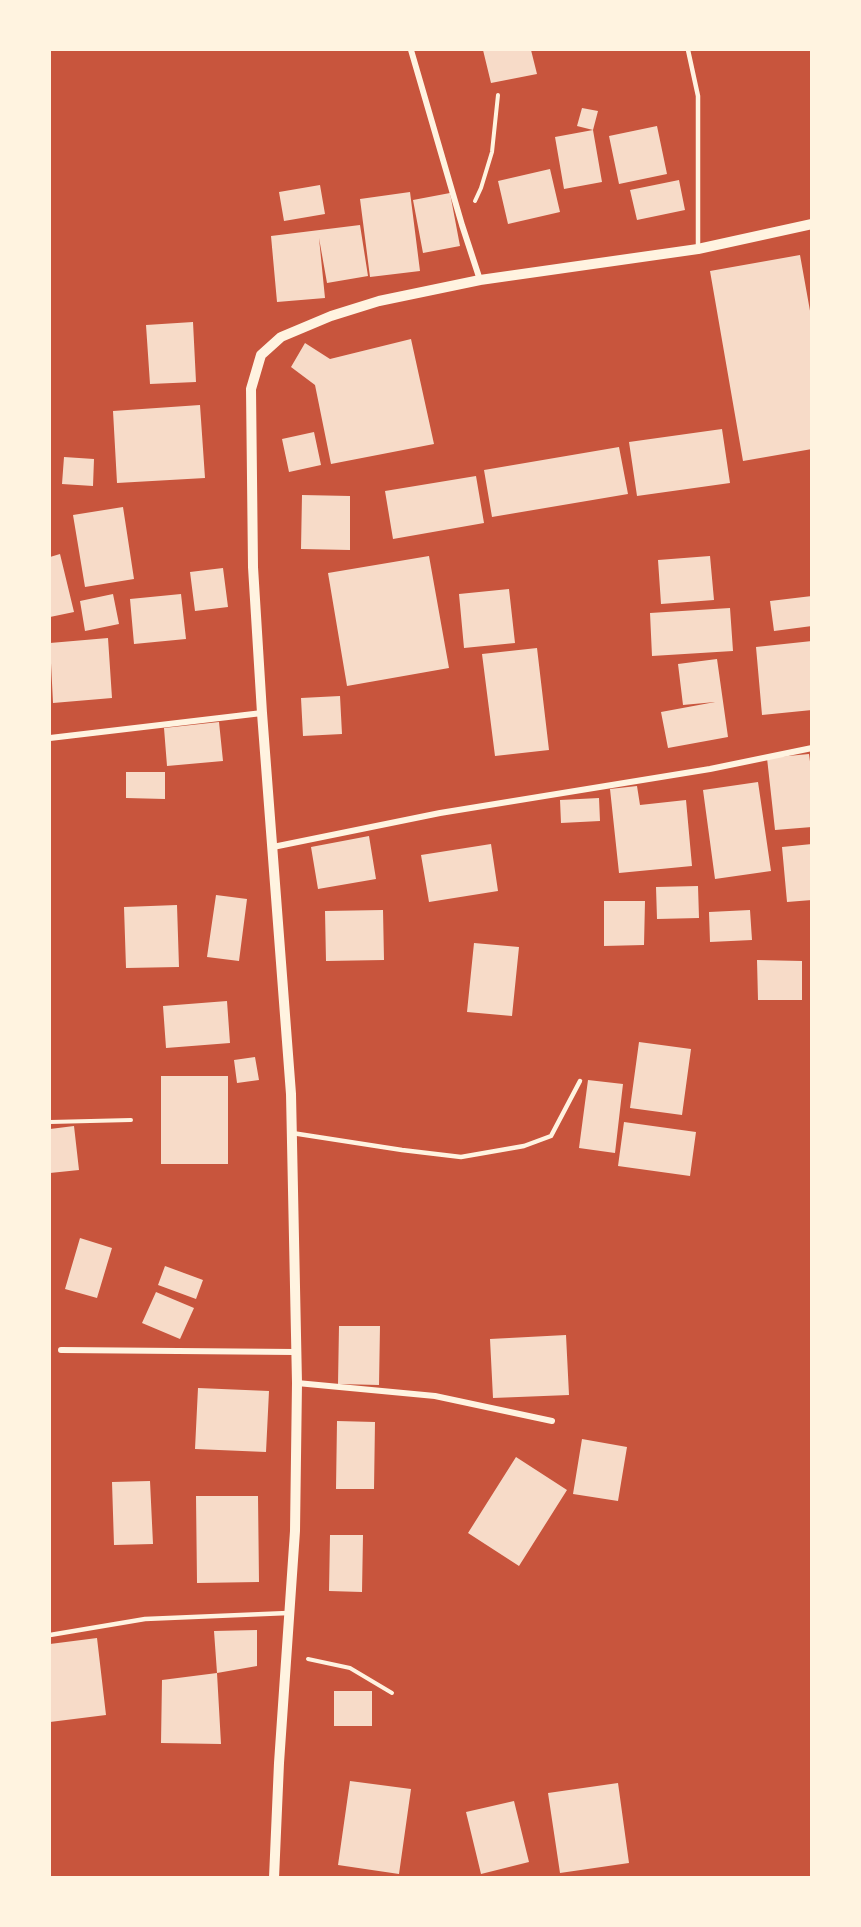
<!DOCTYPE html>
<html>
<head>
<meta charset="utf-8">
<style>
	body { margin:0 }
	#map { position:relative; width:861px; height:1927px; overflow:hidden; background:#c8553d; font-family:Rubik,sans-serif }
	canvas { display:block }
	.frame { position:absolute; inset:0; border:51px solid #fff3e0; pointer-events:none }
</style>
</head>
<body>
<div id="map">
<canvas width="861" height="1927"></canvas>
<div class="frame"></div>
</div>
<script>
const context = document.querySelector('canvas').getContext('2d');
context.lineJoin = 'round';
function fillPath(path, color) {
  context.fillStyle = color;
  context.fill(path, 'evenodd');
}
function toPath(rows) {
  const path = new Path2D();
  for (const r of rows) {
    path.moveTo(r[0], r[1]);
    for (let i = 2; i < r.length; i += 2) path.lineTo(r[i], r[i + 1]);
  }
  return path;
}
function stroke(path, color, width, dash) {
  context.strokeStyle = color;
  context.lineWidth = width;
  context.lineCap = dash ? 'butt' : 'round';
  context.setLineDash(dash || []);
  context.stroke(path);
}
fillPath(toPath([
	[483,50,531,50,537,74,491,83],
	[582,108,598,111,593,130,577,126],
	[657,126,667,174,619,184,609,136],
	[593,130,602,182,564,189,555,137],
	[550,169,560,212,508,224,498,181],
	[679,180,685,210,637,220,630,190],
	[320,185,325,214,284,221,279,192],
	[410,192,420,271,370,277,360,199],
	[450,193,460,246,423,253,413,200],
	[360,225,368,276,327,283,319,238,325,298,277,302,271,236],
	[800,255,812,322,812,449,743,461,710,271],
	[193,322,196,382,150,384,146,325],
	[411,339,434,444,331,464,315,385,291,367,305,343,330,359],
	[200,405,205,478,117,483,113,411],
	[722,429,730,483,637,496,629,442],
	[314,432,321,465,289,472,282,439],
	[619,447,628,494,492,517,484,470],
	[64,457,94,459,93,486,62,484],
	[476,476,484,523,393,539,385,491],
	[302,495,350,496,350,550,301,549],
	[123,507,134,579,85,587,73,515],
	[60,554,74,612,50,617,50,557],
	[429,556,449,668,347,686,328,573],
	[710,556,714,600,661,604,658,560],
	[223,568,228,607,195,611,190,572],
	[509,589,515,643,464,648,459,594],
	[113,594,119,624,85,631,80,601],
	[181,594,186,639,134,644,130,599],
	[812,596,812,626,774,631,770,601],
	[730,608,733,651,652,656,650,613],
	[108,638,112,698,53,703,50,643],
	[812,641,812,710,762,715,756,647],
	[537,648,549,750,495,756,482,654],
	[717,659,728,737,668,748,661,712,715,702,683,705,678,664],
	[340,696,342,734,303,736,301,698],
	[219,722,223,761,167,766,164,728],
	[809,754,812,777,812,827,775,830,767,758],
	[126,772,165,772,165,799,126,798],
	[758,782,771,871,715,879,703,790],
	[637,786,640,805,686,800,692,866,619,873,610,789],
	[599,798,600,821,561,823,560,800],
	[369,836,376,879,318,889,311,847],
	[491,844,498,891,429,902,421,855],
	[812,844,812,900,787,902,782,847],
	[698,886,699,918,657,919,656,887],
	[216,895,247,899,239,961,207,957],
	[604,901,645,901,644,945,604,946],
	[177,905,179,967,126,968,124,907],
	[383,910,384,960,326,961,325,911],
	[750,910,752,940,710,942,709,912],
	[474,943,519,947,512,1016,467,1012],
	[757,960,802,961,802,1000,758,1000],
	[227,1001,230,1043,166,1048,163,1006],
	[639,1042,691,1049,682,1115,630,1108],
	[255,1057,259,1080,237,1083,234,1060],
	[161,1076,228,1076,228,1164,161,1164],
	[588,1080,623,1084,615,1153,579,1148],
	[624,1122,696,1132,690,1176,618,1166],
	[74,1126,79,1170,50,1173,50,1129],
	[80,1238,112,1248,97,1298,65,1289],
	[165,1266,203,1280,196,1299,158,1285],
	[156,1292,194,1308,180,1339,142,1323],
	[339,1326,380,1326,379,1385,338,1384],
	[566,1335,569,1395,493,1398,490,1339],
	[198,1388,269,1391,266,1452,195,1449],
	[337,1421,375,1422,374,1489,336,1489],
	[582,1439,627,1447,618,1501,573,1494],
	[516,1457,567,1490,519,1566,468,1533],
	[150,1481,153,1544,114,1545,112,1482],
	[196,1496,258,1496,259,1582,197,1583],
	[330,1535,363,1535,362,1592,329,1591],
	[257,1630,257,1666,217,1673,214,1631],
	[97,1638,106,1715,50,1722,50,1644],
	[217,1673,221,1744,161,1743,162,1680],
	[334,1691,372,1691,372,1726,334,1726],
	[350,1781,411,1789,399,1874,338,1865],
	[618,1783,629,1863,560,1873,548,1793],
	[514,1801,529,1862,481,1874,466,1812]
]), '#f7dbc8');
stroke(toPath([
	[475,201,481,188,492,152,498,95],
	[50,1122,131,1120],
	[308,1659,350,1668,392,1693]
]), '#fff3e0', 4);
stroke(toPath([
	[688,50,698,96,698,249],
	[292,1133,402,1150,461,1157,524,1146,551,1136,580,1081],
	[50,1635,145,1619,288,1613]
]), '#fff3e0', 4.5);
stroke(toPath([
	[411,50,462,225,480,280],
	[50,738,262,713],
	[273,847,440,813,710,769,812,748],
	[61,1350,295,1352],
	[297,1383,435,1396,552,1421]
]), '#fff3e0', 6);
stroke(toPath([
	[274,1878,279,1763,295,1531,297,1383,291,1094,262,713,253,567,251,389,261,355,281,337,331,316,379,301,480,280,698,249,812,224]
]), '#fff3e0', 10);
</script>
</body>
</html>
